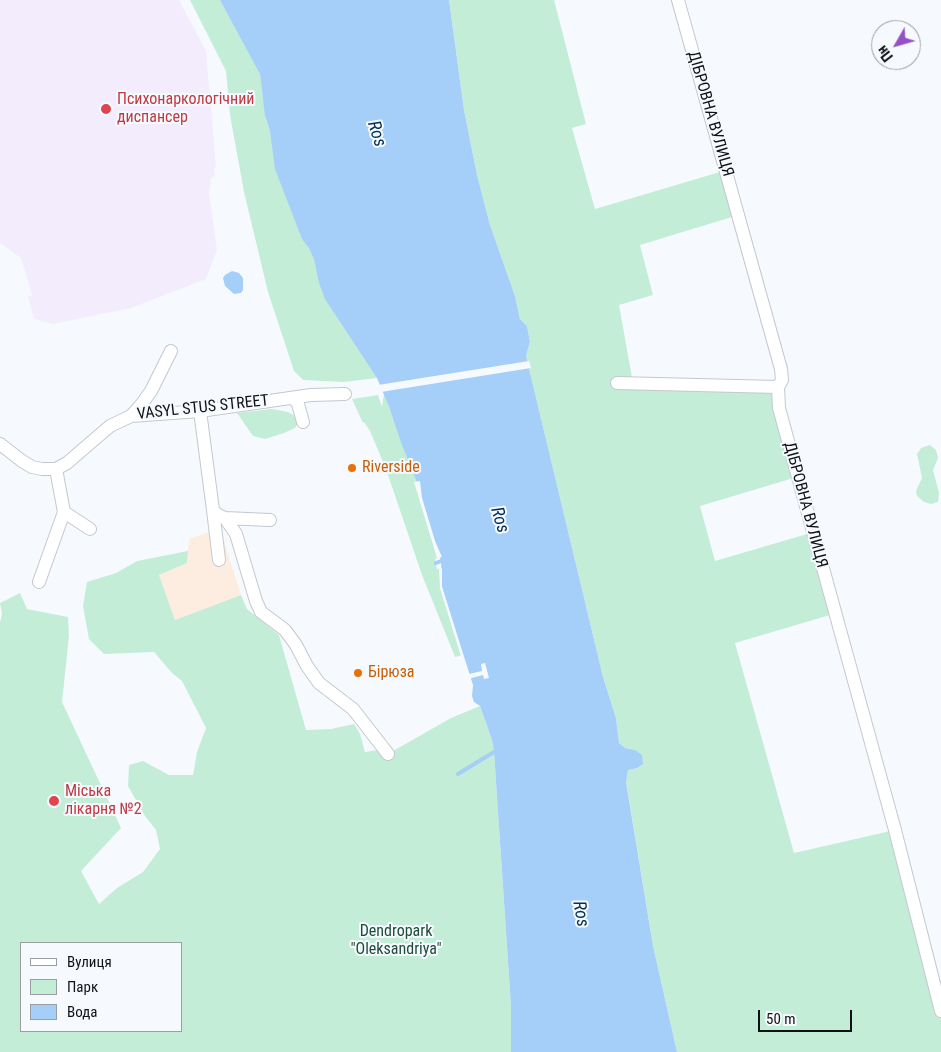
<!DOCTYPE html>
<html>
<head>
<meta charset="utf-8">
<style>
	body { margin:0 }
	#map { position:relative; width:941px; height:1052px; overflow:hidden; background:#f6faff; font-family:"Roboto Condensed",sans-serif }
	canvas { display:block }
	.legend { position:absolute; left:20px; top:942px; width:162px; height:90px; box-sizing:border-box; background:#f6faff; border:1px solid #9a9da1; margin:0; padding:6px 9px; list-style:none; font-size:15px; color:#101214 }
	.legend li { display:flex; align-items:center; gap:10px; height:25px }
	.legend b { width:25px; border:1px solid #9a9da1 }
	.north { position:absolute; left:871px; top:20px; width:50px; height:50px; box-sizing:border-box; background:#f6faff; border:1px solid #9a9da1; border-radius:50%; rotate:232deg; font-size:14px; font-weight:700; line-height:20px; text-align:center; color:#101214 }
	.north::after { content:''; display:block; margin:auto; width:18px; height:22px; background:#9551c5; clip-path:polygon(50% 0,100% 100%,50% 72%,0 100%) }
	.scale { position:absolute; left:758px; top:1010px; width:94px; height:22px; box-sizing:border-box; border:2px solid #101214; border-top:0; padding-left:6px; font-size:15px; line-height:18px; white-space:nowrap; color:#101214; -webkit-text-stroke:4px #f6faff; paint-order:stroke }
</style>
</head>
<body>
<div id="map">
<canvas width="941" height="1052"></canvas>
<ul class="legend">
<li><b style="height:6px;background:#fff"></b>Вулиця</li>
<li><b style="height:14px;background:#c4edd8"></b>Парк</li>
<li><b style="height:14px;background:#a5cef9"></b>Вода</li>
</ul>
<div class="north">Пн</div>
<div class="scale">50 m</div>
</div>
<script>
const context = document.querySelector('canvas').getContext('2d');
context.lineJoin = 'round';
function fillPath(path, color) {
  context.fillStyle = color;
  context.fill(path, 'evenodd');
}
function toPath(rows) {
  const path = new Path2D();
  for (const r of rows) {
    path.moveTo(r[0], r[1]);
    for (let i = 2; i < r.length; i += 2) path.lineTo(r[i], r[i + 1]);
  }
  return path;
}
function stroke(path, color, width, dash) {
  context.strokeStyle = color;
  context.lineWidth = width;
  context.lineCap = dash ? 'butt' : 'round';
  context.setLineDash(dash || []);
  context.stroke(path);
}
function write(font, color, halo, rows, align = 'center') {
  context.font = font + ' "Roboto Condensed",sans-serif';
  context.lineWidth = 4;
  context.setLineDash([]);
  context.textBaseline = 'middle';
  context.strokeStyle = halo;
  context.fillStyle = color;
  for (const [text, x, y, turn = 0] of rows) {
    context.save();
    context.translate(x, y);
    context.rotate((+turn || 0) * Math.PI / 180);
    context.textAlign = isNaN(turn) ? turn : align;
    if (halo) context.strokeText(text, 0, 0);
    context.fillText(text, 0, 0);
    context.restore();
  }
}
fillPath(toPath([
	[220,528,241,595,175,620,159,575,187,563,189,539]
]), '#fdece0');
fillPath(toPath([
	[0,0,179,0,206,51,216,167,214,168,215,175,211,179,209,193,217,250,206,279,131,308,53,324,34,319,28,297,32,295,21,258,0,243]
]), '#f3ecfd');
fillPath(toPath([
	[190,0,227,0,260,74,266,120,377,378,344,382,303,380,294,371,268,292,244,192,230,115,226,71],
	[449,0,554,0,586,124,572,128,595,209,720,172,732,217,640,245,653,295,619,305,633,383,778,387,797,477,700,506,715,561,807,534,830,615,735,643,794,853,895,830,941,1011,941,1052,677,1052,653,946,626,781,628,770,637,768,635,750,625,748,619,743,616,718,603,677,526,356,530,342,527,326,520,319,515,296,490,225,477,175,464,110],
	[384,394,416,480,440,557,435,559,437,569,442,568,442,587,463,655,455,657,422,575,386,469,370,431,364,422,363,423,352,399,378,395,382,407],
	[272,409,288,412,295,416,298,423,295,428,284,433,265,439,253,436,237,413],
	[930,445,936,450,938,458,933,470,939,493,938,502,931,504,924,502,917,496,916,491,922,478,917,454,921,448],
	[188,551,187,563,159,575,175,620,241,595,247,609,279,635,306,730,331,729,354,724,360,734,365,752,378,750,386,755,451,718,480,706,492,740,494,752,511,1006,511,1052,0,1052,0,622,2,614,0,603,20,593,27,609,68,617,69,636,62,702,121,828,81,871,99,904,117,888,143,872,160,849,156,830,145,816,128,786,129,765,143,761,169,775,193,775,197,752,206,728,182,681,172,673,154,652,104,654,89,639,83,606,87,582,116,573,137,561],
	[21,943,181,943,181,1031,21,1031]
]), '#c4edd8');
fillPath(toPath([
	[220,0,449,0,464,110,477,175,490,225,515,296,520,319,527,326,530,342,526,356,603,677,616,718,619,743,625,748,635,750,642,755,643,764,637,768,628,770,626,782,653,946,677,1052,511,1052,511,1006,494,752,492,740,480,706,474,702,472,696,473,685,442,587,441,561,416,480,402,445,389,407,377,378,325,299,319,283,314,259,309,248,302,239,275,169,270,131,265,116,260,74],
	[232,271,239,273,243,278,243,290,241,293,234,294,225,286,223,278,225,275]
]), '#a5cef9');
fillPath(toPath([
	[529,361,531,368,381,392,378,385],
	[420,481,422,498,435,541,442,557,437,558,414,482],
	[442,568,442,587,469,674,482,671,481,664,485,663,489,678,484,679,483,675,468,679,440,588,439,569]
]), '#f6faff');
stroke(toPath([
	[436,563,441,561],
	[458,774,494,752]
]), '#a5cef9', 4);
const minor = toPath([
	[678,0,781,369,782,380,778,387,779,408,895,830,941,1011],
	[617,383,778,387],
	[294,398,298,404,303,422],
	[200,411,213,510,218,515,225,518,236,534,256,601,261,612,285,630,296,645,307,666,319,683,353,709,388,754],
	[131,416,141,405,151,391,171,351],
	[0,444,22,461,32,467,42,469,56,469,67,463,110,426,131,416,200,411,311,395,345,394],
	[213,510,219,560],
	[64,512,90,529],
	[225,518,270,520],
	[39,582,64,512,56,469]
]);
stroke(minor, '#c4c8ce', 14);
stroke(minor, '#fff', 12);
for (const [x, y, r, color] of [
	[106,109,6,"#e0444e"],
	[352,468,5,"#e8710a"],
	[358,673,5,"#e8710a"],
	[54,801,6,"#e0444e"]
]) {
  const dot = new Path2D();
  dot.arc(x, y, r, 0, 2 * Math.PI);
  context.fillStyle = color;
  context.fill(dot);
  stroke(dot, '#f6faff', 2);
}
write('16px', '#be3a42', '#f6faff', [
	["Психонаркологічний",117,100],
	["диспансер",117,118],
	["Міська",65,792],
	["лікарня №2",65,810]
], 'left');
write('16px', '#101214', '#f6faff', [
	["ДІБРОВНА ВУЛИЦЯ",710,114,74],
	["VASYL STUS STREET",203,408,-6],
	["ДІБРОВНА ВУЛИЦЯ",805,505,75]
]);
write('16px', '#c56008', '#f6faff', [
	["Riverside",362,468],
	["Бірюза",368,673]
], 'left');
write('16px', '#1c4c38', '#f6faff', [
	["Dendropark",396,932],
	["\"Oleksandriya\"",396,950]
]);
write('italic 18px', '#003056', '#f6faff', [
	["Ros",376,134,72],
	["Ros",499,520,73],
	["Ros",580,914,80]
]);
</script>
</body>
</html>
